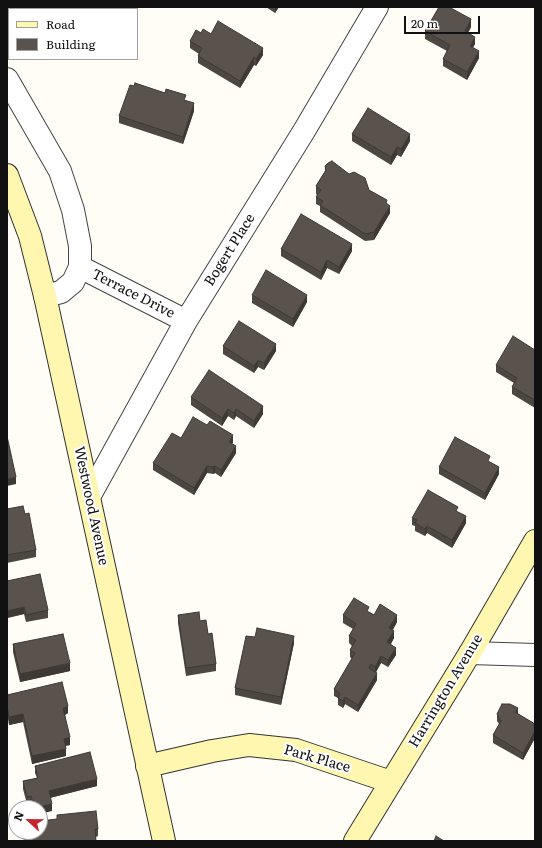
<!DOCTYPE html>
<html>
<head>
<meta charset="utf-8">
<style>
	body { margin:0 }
	#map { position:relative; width:542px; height:848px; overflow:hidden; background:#fffdf5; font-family:Literata,serif }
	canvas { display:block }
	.frame { position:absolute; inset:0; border:8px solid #111; pointer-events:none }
	.legend { position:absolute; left:8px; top:8px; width:130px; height:52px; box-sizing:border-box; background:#fff; border:1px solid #a0a0a0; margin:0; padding:5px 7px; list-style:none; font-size:12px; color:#111 }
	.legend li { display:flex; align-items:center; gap:8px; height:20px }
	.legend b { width:20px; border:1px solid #a0a0a0 }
	.north { position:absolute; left:8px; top:800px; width:40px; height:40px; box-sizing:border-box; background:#fff; border:1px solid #a0a0a0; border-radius:50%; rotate:292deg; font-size:11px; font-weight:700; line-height:16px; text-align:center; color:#111 }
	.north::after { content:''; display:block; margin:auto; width:14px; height:18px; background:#c4262e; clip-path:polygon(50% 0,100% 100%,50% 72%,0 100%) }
	.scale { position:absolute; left:404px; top:16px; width:76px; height:18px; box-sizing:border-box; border:2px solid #111; border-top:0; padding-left:5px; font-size:12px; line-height:14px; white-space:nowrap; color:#111; -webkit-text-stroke:3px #fff; paint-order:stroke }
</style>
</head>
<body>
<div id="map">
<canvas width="542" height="848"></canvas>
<div class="frame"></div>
<ul class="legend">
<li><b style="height:5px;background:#fff6b0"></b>Road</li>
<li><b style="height:11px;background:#5a524d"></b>Building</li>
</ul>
<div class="north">N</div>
<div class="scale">20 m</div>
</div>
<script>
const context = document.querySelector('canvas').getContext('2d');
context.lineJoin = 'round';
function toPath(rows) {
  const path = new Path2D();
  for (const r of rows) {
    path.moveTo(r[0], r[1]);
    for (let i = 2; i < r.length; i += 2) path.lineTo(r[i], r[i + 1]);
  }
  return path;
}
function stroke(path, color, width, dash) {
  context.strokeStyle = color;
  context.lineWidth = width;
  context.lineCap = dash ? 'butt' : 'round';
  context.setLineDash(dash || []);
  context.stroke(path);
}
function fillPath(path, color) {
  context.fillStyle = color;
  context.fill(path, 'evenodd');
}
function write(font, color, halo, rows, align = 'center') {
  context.font = font + ' Literata,serif';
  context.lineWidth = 4;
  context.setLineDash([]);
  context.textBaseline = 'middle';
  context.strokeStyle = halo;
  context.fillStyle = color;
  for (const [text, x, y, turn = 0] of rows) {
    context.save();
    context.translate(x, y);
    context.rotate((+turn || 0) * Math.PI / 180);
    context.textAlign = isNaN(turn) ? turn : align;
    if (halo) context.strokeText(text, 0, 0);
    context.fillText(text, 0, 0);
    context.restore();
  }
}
const street = toPath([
	[7,79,60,171,73,210,80,246,80,267,73,282,61,292,45,296],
	[80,267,186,321],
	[89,497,186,321,304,131,377,7],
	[470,653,535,655]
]);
const secondary = toPath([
	[7,175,30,236,45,296,164,841],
	[147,766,212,751,249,745,296,750,391,782],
	[355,841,470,653,535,541]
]);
stroke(street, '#444', 24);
stroke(secondary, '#333', 24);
stroke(street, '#fff', 22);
stroke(secondary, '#fff6b0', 22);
fillPath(toPath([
	[266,7,279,7,275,13],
	[471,27,468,33,475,44,473,47,479,58,467,80,443,66,443,59,447,51,425,39,425,31],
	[201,33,211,34,263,55,256,66,254,65,240,88,198,63,198,56,199,54,190,48,190,41],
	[186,100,194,111,183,144,119,123,119,116],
	[352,134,410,141,401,157,397,155,391,165,352,141],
	[325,166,369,190,387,204,390,213,374,240,365,241,320,212,320,206,316,204,316,197,317,195,316,194,316,186,325,171],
	[281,249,352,251,339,274,327,268,321,280,281,256],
	[252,295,307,302,293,327,252,303],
	[535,316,535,326,534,326,534,318],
	[223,346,276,351,264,370,258,367,254,373,223,354],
	[535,350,535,408,512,394,512,387,514,383,496,372,496,365],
	[191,397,263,414,254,428,236,416,234,420,228,416,222,426,191,405],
	[181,438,233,442,232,444,236,453,221,477,215,473,213,474,207,473,194,495,153,470,153,463],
	[490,462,499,474,485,500,439,474,439,467],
	[7,509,25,514,36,550,36,557,7,563],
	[458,512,466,523,452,548,427,533,425,536,415,531,415,526,412,525,412,518],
	[7,581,48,610,48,618,26,622,24,614,7,618],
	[369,612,374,615,397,622,393,630,394,638,391,644,396,655,388,667,381,663,376,672,377,680,358,712,345,704,343,708,338,705,338,698,334,696,334,689,352,659,350,657,350,650,352,646,349,643,349,636,353,629,343,623,343,615],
	[178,615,200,621,208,634,216,664,216,671,186,676,178,623],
	[255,637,294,643,281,705,235,695,235,688],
	[13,644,70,671,20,682,13,652],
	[7,695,68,713,65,715,70,745,65,746,66,756,32,764,23,722,9,725,7,713],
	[497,714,518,714,535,724,535,738,523,760,493,743,493,735,499,724,497,721],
	[35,766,97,786,50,798,52,811,40,808,33,808,31,804,27,804,23,789,23,781,37,778,35,773],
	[57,815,98,829,98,836,96,837,96,841,24,841,23,832,40,832,57,819]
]), '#4d4742');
fillPath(toPath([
	[106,7,110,7,109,9,105,9],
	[275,7,279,7,275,13],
	[471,19,471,27,465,38,465,31],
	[475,37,475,44,470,53,470,46],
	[263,48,263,55,256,66,256,59],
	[479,51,479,58,467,80,467,72],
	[254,57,254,65,240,88,240,81],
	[194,103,194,111,183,144,183,137],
	[410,134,410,141,401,157,401,149],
	[397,147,397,155,391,165,391,157],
	[390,206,390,213,374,240,374,232],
	[352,244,352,251,339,274,339,267],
	[327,260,327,268,321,280,321,272],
	[307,295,307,302,293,327,293,319],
	[276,344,276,351,264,370,264,363],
	[258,360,258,367,254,373,254,366],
	[263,406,263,414,254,428,254,421],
	[228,409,228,416,222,426,222,418],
	[236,409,236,416,234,420,234,413],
	[233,435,233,442,229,449,229,442],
	[236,446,236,453,221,477,221,470],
	[207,466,207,473,194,495,194,488],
	[215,466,215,473,213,474,213,467],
	[499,467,499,474,485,500,485,493],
	[16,477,16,484,7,486,7,479],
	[466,516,466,523,452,548,452,540],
	[427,526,427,533,425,536,425,529],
	[24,607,24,614,7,618,7,611],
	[397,615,397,622,389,635,389,628],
	[394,631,394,638,387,650,387,642],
	[294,636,294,643,281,705,281,697],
	[396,648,396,655,388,667,388,660],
	[381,656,381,663,375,674,375,667],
	[70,663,70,671,20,682,20,674],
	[377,673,377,680,358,712,358,705],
	[345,697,345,704,343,708,343,701],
	[68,706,68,713,63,716,63,708],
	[518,708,518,715,515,712],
	[23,714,23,722,9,725,9,717],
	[535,731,535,738,523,760,523,753],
	[70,737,70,745,64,746,64,739],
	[66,749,66,756,32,764,32,756],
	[97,779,97,786,49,798,49,791],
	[52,804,52,811,40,814,40,808,34,808]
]), '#3f3936');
const building = toPath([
	[62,7,106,7,105,9,61,9,62,7],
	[439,7,449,7,471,19,465,31,475,37,470,46,479,51,467,72,443,59,450,45,425,31,439,7],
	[218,21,263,48,256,59,254,57,240,81,198,56,202,48,190,41,196,30,201,33,203,29,211,34,218,21],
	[135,83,165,93,166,89,186,95,184,100,194,103,183,137,119,116,130,85,134,86,135,83],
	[368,108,410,134,401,149,397,147,391,157,352,134,368,108],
	[332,161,349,174,354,172,365,178,369,190,387,200,386,203,390,206,374,232,365,234,320,205,323,201,316,197,321,190,316,186,326,170,325,166,328,163,332,161],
	[301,214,352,244,339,267,327,260,321,272,281,249,301,214],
	[266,270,307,295,293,319,252,295,266,270],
	[239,321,276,344,264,363,258,360,254,366,223,346,239,321],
	[513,336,535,350,535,400,512,387,517,378,496,365,513,336],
	[209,370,263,406,254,421,236,409,234,413,228,409,222,418,191,397,209,370],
	[193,417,207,425,210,421,233,435,229,442,236,446,221,470,215,466,213,467,207,466,194,488,153,463,172,433,181,438,193,417],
	[7,436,16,477,7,479,7,436],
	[455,437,490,456,488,461,499,467,485,493,439,467,455,437],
	[428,490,458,507,456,511,466,516,452,540,427,526,425,529,415,523,417,520,412,518,428,490],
	[23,506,25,514,29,513,36,550,7,555,7,509,23,506],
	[40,574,48,610,26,615,24,607,7,611,7,581,40,574],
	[354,598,369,607,367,611,374,615,380,604,397,615,389,628,394,631,387,642,396,648,388,660,381,656,375,667,371,664,369,668,377,673,358,705,345,697,343,701,338,698,340,693,334,689,355,653,350,650,356,640,349,636,356,624,343,615,354,598],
	[199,612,200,621,206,620,208,634,212,633,216,664,186,668,178,615,199,612],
	[257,628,294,636,281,697,235,688,246,636,255,637,257,628],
	[63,634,70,663,20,674,13,644,63,634],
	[62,682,68,706,63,708,70,737,64,739,66,749,32,756,23,714,9,717,7,706,7,695,62,682],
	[502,704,510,704,518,708,515,712,535,724,535,731,523,753,493,735,501,721,497,714,502,704],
	[90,752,97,779,49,791,52,804,34,808,31,796,27,797,23,781,38,778,35,766,90,752],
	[96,811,98,829,95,829,96,841,25,841,24,832,40,832,40,821,57,819,57,815,96,811],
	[436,836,444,841,434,841,436,836]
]);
fillPath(building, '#5a524d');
stroke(building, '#3f3936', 1);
write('14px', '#111', '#fff', [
	["Bogert Place",230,250,-58],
	["Terrace Drive",133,294,27],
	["Westwood Avenue",91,506,78],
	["Harrington Avenue",446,691,-59],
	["Park Place",317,759,16]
]);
</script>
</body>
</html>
